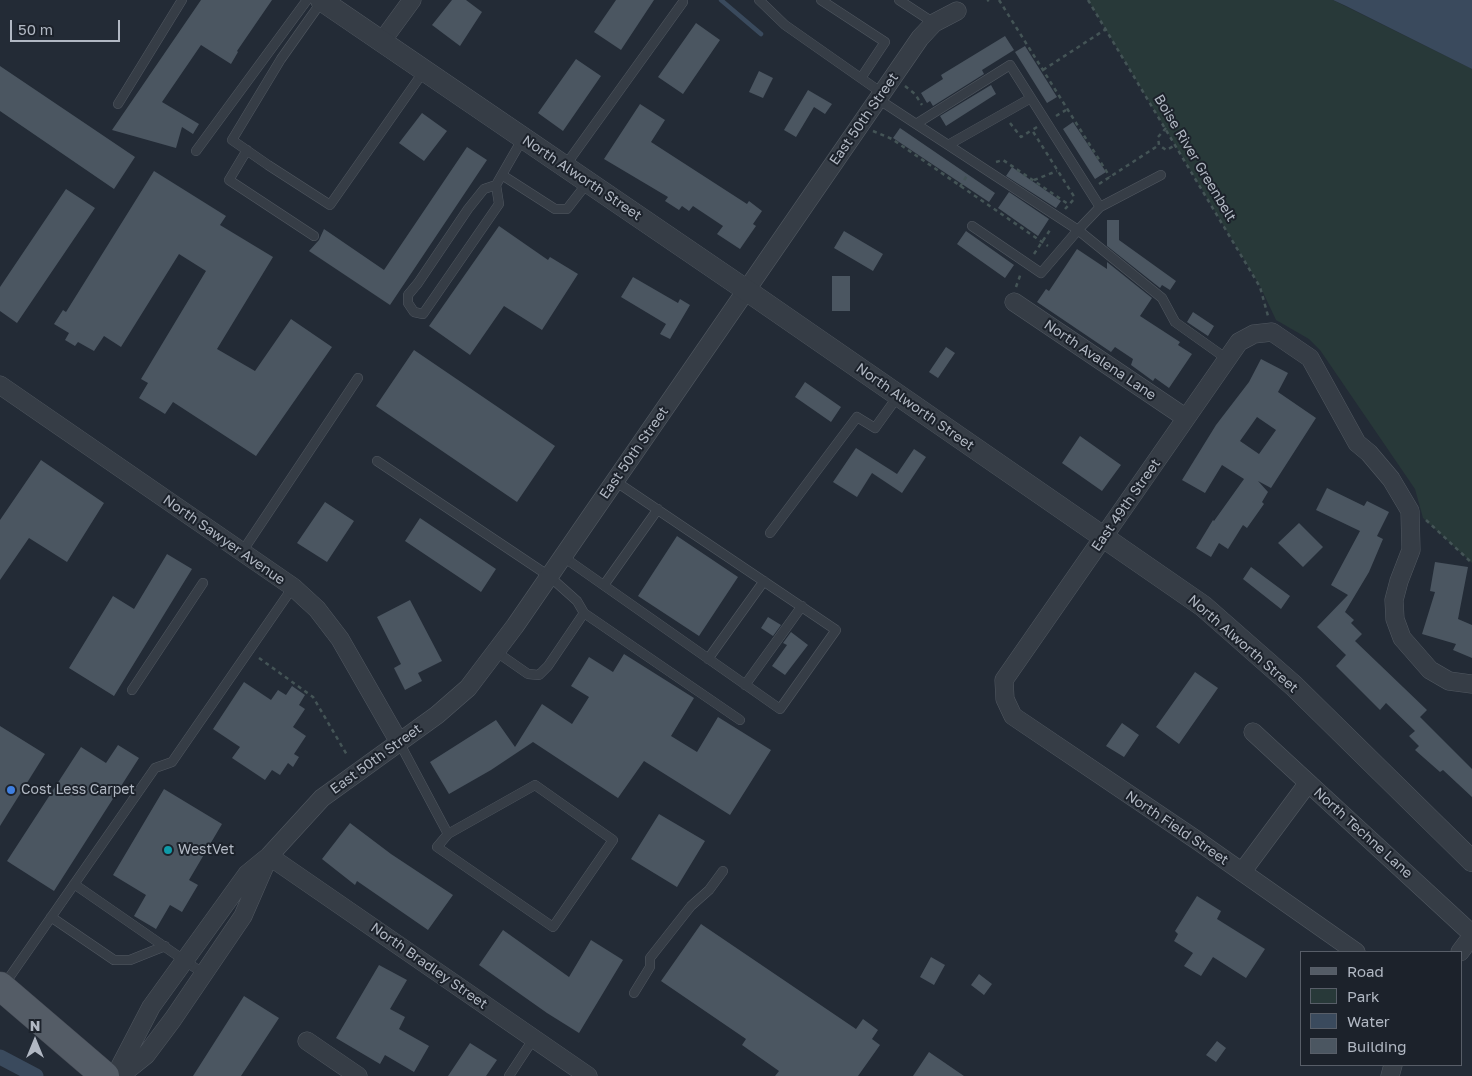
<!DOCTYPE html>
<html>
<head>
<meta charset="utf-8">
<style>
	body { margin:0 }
	#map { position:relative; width:1472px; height:1076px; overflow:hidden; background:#232b36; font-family:"Golos Text",sans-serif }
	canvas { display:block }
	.legend { position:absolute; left:1300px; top:951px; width:162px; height:115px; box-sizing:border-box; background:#1c222b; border:1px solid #585e68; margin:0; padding:6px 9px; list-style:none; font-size:15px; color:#b1b8c3 }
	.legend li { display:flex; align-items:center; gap:10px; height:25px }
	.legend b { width:25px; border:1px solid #585e68 }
	.north { position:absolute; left:10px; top:1016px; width:50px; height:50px; -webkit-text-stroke:4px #1c222b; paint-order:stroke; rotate:0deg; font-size:14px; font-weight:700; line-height:20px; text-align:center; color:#b1b8c3 }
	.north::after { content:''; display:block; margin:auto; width:18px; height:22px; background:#b1b8c3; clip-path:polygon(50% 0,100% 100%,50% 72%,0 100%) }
	.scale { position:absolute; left:10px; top:20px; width:110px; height:22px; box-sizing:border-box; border:2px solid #b1b8c3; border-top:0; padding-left:6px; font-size:15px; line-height:18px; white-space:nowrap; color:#b1b8c3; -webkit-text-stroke:4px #1c222b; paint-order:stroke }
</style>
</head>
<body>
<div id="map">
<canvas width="1472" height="1076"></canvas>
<ul class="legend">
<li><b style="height:6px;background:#545c66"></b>Road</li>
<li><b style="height:14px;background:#283939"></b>Park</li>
<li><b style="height:14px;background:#3a4a5d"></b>Water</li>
<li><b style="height:14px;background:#4b5661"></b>Building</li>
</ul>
<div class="north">N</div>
<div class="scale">50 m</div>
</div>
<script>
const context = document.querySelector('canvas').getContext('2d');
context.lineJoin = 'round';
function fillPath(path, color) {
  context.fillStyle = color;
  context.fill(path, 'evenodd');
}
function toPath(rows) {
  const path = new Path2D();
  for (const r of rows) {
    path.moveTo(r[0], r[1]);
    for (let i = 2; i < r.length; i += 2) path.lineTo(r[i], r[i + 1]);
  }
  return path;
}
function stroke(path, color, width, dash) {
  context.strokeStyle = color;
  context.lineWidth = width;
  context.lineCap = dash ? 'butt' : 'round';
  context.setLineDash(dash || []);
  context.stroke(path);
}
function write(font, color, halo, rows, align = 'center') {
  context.font = font + ' "Golos Text",sans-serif';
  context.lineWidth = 4;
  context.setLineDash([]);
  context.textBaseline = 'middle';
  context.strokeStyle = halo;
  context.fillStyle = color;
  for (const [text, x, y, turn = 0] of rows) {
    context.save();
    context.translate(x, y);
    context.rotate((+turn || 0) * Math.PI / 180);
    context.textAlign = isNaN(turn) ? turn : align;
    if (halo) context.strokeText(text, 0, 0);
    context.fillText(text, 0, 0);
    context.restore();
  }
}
fillPath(toPath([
	[1088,0,1333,0,1472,69,1472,563,1423,518,1415,489,1320,350,1309,339,1276,320,1260,286]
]), '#283939');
fillPath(toPath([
	[1333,0,1472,0,1472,69,1346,6]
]), '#3a4a5d');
stroke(toPath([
	[721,0,761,34]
]), '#3a4a5d', 4.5);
stroke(toPath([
	[0,1057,36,1076]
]), '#3a4a5d', 15);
fillPath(toPath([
	[201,0,272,0,237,51,238,52,231,64,201,45,162,102,199,124,193,134,182,127,176,148,112,130],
	[452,0,466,0,482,12,460,46,432,25],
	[616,0,654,0,621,50,594,32],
	[696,23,720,40,683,94,658,77],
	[1005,36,1014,50,982,70,984,74,933,106,930,101,927,103,921,93,943,79,941,75],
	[1025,46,1057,97,1047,103,1015,52],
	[576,59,601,76,563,131,538,113],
	[0,66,135,157,114,189,0,111],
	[759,71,773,78,763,98,749,92],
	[991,85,996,94,946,126,940,116],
	[808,90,832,104,825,114,814,107,796,137,784,130],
	[640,104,665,120,651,142,747,204,749,201,762,211,753,224,756,226,740,249,717,234,723,226,693,206,689,211,682,206,679,210,665,201,668,197,604,159],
	[422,113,447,131,424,161,399,143],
	[1073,122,1106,172,1095,179,1063,129],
	[900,128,995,193,989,202,893,138],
	[467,147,487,160,390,305,309,251,319,240,324,229,384,270],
	[1012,167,1061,201,1056,208,1006,176],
	[154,171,226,216,220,225,273,257,217,349,255,371,291,319,332,347,256,456,173,402,165,414,139,398,148,383,141,379,206,271,179,254,121,347,104,336,94,351,78,342,75,346,65,340,69,333,54,324,63,310,66,312],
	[66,189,95,208,17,323,0,311,0,287],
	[1009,192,1049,219,1038,236,998,208],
	[1107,220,1119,220,1119,240,1176,281,1170,290,1162,285,1160,288,1107,246],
	[499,226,548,260,550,257,578,274,542,330,504,306,470,355,429,326],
	[844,231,883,254,873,271,834,248],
	[966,231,1014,265,1005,278,957,244],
	[1077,249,1107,269,1107,262,1152,298,1140,316,1180,342,1178,345,1192,354,1169,388,1155,378,1153,381,1131,365,1133,359,1115,347,1111,352,1037,302,1046,289,1049,291],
	[832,276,850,276,850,311,832,311],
	[633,277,678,303,680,299,690,305,670,339,660,334,666,324,621,297],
	[1193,312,1214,326,1208,336,1187,322],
	[946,347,955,353,938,378,929,372],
	[414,350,555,446,517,502,376,406],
	[1261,359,1288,373,1278,392,1316,418,1271,488,1258,481,1268,492,1262,502,1264,504,1247,528,1243,525,1228,549,1219,543,1211,557,1196,548,1213,520,1214,521,1244,479,1222,465,1205,493,1182,480,1216,425,1249,382],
	[1257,417,1276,430,1259,454,1240,441],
	[805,382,841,407,831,422,795,397],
	[1080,436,1121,465,1102,491,1062,463],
	[856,448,897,474,914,449,926,457,902,493,872,473,857,497,833,482],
	[41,460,104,503,67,562,29,538,0,580,0,520],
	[1327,488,1364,506,1367,501,1389,512,1377,536,1383,539,1369,572,1345,612,1354,620,1351,623,1362,634,1355,641,1427,710,1420,717,1472,769,1472,797,1443,770,1440,772,1415,750,1419,746,1409,736,1415,731,1386,703,1380,710,1336,666,1346,655,1317,627,1348,595,1331,585,1360,531,1316,510],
	[325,502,354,521,327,562,297,543],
	[420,518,496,569,481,592,405,541],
	[1299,523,1323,547,1303,567,1278,543],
	[677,536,738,577,699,636,638,596],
	[167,554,192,569,114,696,69,668,113,596,134,609],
	[1435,562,1468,567,1458,619,1472,625,1472,658,1453,650,1456,644,1422,634,1435,592,1430,591],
	[1251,567,1290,596,1281,609,1243,579],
	[410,600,442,661,418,673,422,681,405,690,394,668,401,664,377,617],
	[768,617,781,625,773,636,761,628],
	[791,632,808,645,785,675,772,666,787,645,783,643],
	[624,654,694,698,671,736,697,752,718,717,771,750,730,815,644,761,618,798,533,742,491,770,449,794,430,762,496,720,515,747,542,704,572,724,589,697,571,686,589,657,613,672],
	[1195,672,1218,688,1179,744,1156,727],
	[244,682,271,700,278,690,286,695,292,686,305,695,299,705,305,709,293,727,306,736,294,754,299,757,293,767,288,763,280,775,272,770,265,780,232,758,240,747,213,729],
	[1122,723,1139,735,1124,757,1106,746],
	[0,726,45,754,0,826],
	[118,745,139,758,54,891,7,861,81,747,106,763],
	[164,789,222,824,189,880,198,885,182,912,170,905,156,929,134,916,146,895,113,875],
	[659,814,705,841,677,887,631,859],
	[350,823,391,854,453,895,428,930,357,881,355,885,322,859],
	[1197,896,1221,911,1217,919,1265,949,1246,978,1213,957,1201,976,1184,966,1193,953,1174,941,1178,934,1175,931],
	[701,924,856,1029,863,1019,878,1030,872,1039,880,1045,858,1076,775,1076,779,1071,742,1045,746,1039,661,981],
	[503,930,569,977,591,940,623,960,579,1033,547,1013,479,965],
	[931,957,945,965,934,985,920,977],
	[379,965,407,980,390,1009,405,1017,399,1029,429,1046,414,1072,385,1055,380,1064,336,1038],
	[979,974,992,984,984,995,971,985],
	[244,996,279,1018,241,1076,193,1076],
	[1217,1041,1226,1048,1216,1062,1206,1055],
	[470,1043,497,1060,486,1076,448,1076],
	[929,1052,964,1076,913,1076]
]), '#4b5661');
const service = toPath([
	[759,0,785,25,882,93],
	[821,0,885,42,861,78],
	[899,0,934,23],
	[322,1,281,59,232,140,268,165,330,205,424,71],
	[878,99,916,124,1010,65,1100,207,1078,230,1162,298,1175,322,1227,359],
	[118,104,182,0],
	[916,124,1078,230,1041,273,972,226],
	[948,145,1031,98],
	[247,150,229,180,314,236],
	[196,151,307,0],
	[565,166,683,2],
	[502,175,555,209,567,209,588,182],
	[496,185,499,204,423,314,414,312,408,303,408,295,418,283,468,209,484,189,496,185,523,138],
	[1100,207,1161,175],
	[377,461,549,576,577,601,584,613,548,666,539,675,528,674,495,651],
	[770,533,857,417,875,428,898,396],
	[242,552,358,378],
	[562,556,780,709,836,630,615,481],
	[604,585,658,509],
	[584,613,740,720],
	[708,659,764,581],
	[745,685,802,606],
	[132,690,203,583],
	[399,742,448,834,535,785,613,840,553,927,437,847,448,834],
	[74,884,204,974],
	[51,917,114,960,130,960,165,946],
	[4,985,155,768,172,762,293,587],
	[634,993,650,967,650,958,691,906,709,890,723,871],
	[509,1076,534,1038]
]);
const minor = toPath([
	[382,41,412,0],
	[1014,302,1186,418],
	[0,385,293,587,317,609,340,639,399,742],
	[1253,732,1472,934],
	[269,856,588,1076],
	[1242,872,1308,783],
	[1356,952,1198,841,1013,716,1005,699,1004,680,1239,342,1254,334,1272,332,1310,358,1357,443,1369,453,1391,479,1410,511,1411,550,1399,581,1394,600,1395,619,1402,638,1430,670,1449,681,1472,684],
	[1460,952,1472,936],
	[307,1041,358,1076],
	[115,1076,151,1007,247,874,269,856,322,798,437,715,468,688,515,626,920,38,934,23,957,11],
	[120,1076,146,1055,173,1019,243,916,267,861],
	[1390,1076,1393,1065]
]);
const tertiary = toPath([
	[321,0,746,290,1203,606,1294,686,1472,861]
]);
const primary = toPath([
	[0,986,105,1076]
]);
stroke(service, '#515861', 10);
stroke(minor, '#515861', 19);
stroke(tertiary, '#515861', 22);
stroke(primary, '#404650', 29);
stroke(toPath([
	[999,0,1110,177],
	[1088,0,1260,287,1268,316],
	[987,1,989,0],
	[1043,70,1106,29],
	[905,86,915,94,922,105],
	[1056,116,1066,110],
	[1010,123,1021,137,1032,130],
	[1037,127,1032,130,1075,198],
	[1166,128,1158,137,1159,145,1166,150,1176,145],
	[873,131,892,139,1048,246],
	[996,162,1003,160,1068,204],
	[1034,180,1057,171],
	[1099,184,1159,145],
	[960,187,968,174],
	[1065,209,1075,198],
	[1034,254,1050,230],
	[1016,287,1021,273],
	[1426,520,1472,563],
	[259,658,313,697,347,755]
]), '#445456', 2.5, [4, 4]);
stroke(service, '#363d46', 9);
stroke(minor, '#363d46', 18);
stroke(tertiary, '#363d46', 21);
stroke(primary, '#545c66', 28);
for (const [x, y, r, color] of [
	[11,790,5,"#3f7fe0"],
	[168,850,5,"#0f9aa8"]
]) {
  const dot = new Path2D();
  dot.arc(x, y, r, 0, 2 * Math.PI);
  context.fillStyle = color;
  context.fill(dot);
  stroke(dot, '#1c222b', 2);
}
write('14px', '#b1b8c3', '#1c222b', [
	["East 50th Street",864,119,-55],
	["Boise River Greenbelt",1195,158,59],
	["North Alworth Street",582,178,34],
	["North Avalena Lane",1100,360,34],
	["North Alworth Street",915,407,35],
	["East 50th Street",634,453,-55],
	["East 49th Street",1126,505,-55],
	["North Sawyer Avenue",224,540,35],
	["North Alworth Street",1243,644,41],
	["East 50th Street",376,759,-36],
	["North Field Street",1177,828,34],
	["North Techne Lane",1363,833,42],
	["North Bradley Street",429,966,35]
]);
write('14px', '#b1b8c3', '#1c222b', [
	["Cost Less Carpet",21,790],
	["WestVet",178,850]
], 'left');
</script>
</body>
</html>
